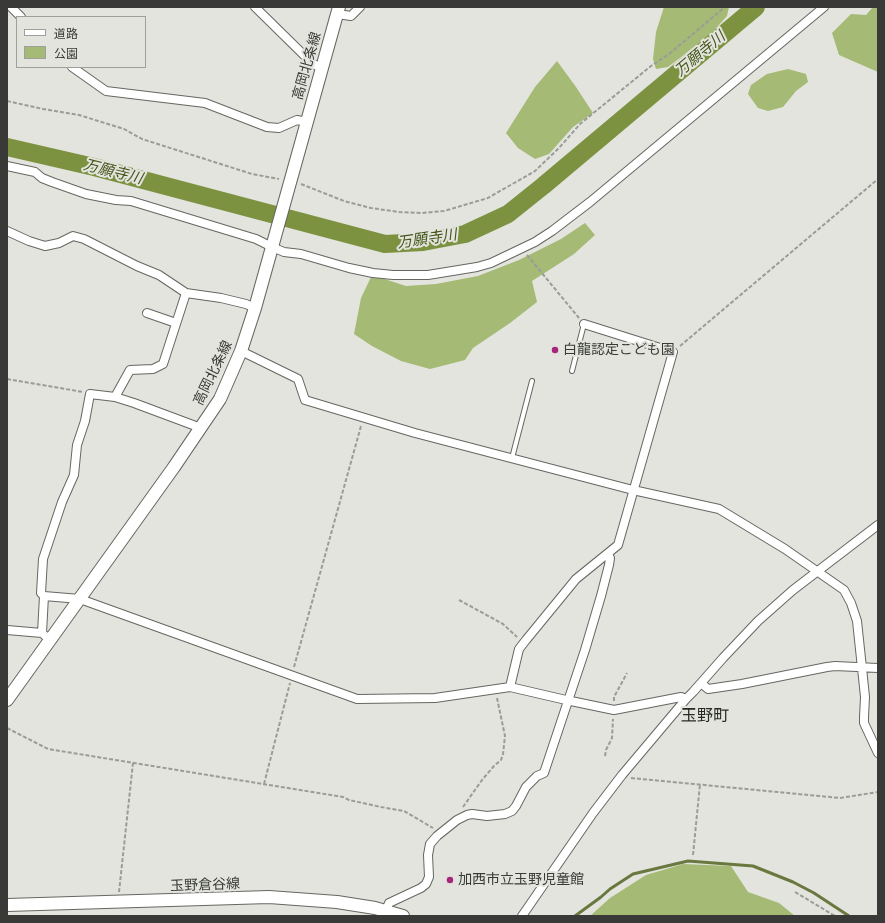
<!DOCTYPE html>
<html>
<head>
<meta charset="utf-8">
<style>
	body { margin:0 }
	#map { position:relative; width:885px; height:923px; overflow:hidden; background:#e2e4dd; font-family:"Alegreya Sans","Noto Sans JP",sans-serif }
	canvas { display:block }
	.frame { position:absolute; inset:0; border:8px solid #393a38; pointer-events:none }
	.legend { position:absolute; left:16px; top:16px; width:130px; height:52px; box-sizing:border-box; background:#e2e4dd; border:1px solid #9ea09b; margin:0; padding:5px 7px; list-style:none; font-size:12px; color:#393a38 }
	.legend li { display:flex; align-items:center; gap:8px; height:20px }
	.legend b { width:20px; border:1px solid #9ea09b }
</style>
</head>
<body>
<div id="map">
<canvas width="885" height="923"></canvas>
<div class="frame"></div>
<ul class="legend">
<li><b style="height:5px;background:#fff"></b>道路</li>
<li><b style="height:11px;background:#a5ba74"></b>公園</li>
</ul>
</div>
<script>
const context = document.querySelector('canvas').getContext('2d');
context.lineJoin = 'round';
function fillPath(path, color) {
  context.fillStyle = color;
  context.fill(path, 'evenodd');
}
function toPath(rows) {
  const path = new Path2D();
  for (const r of rows) {
    path.moveTo(r[0], r[1]);
    for (let i = 2; i < r.length; i += 2) path.lineTo(r[i], r[i + 1]);
  }
  return path;
}
function stroke(path, color, width, dash) {
  context.strokeStyle = color;
  context.lineWidth = width;
  context.lineCap = dash ? 'butt' : 'round';
  context.setLineDash(dash || []);
  context.stroke(path);
}
function write(font, color, halo, rows, align = 'center') {
  context.font = font + ' "Alegreya Sans","Noto Sans JP",sans-serif';
  context.lineWidth = 4;
  context.setLineDash([]);
  context.textBaseline = 'middle';
  context.strokeStyle = halo;
  context.fillStyle = color;
  for (const [text, x, y, turn = 0] of rows) {
    context.save();
    context.translate(x, y);
    context.rotate((+turn || 0) * Math.PI / 180);
    context.textAlign = isNaN(turn) ? turn : align;
    if (halo) context.strokeText(text, 0, 0);
    context.fillText(text, 0, 0);
    context.restore();
  }
}
fillPath(toPath([
	[664,7,729,7,727,16,710,35,668,67,656,69,653,59,656,32],
	[873,7,878,7,878,72,839,55,832,33,851,14,866,15],
	[557,61,576,87,593,113,573,127,549,154,535,159,518,148,506,133,535,87],
	[788,69,806,74,808,82,796,91,783,107,768,111,758,108,748,94,751,85,767,74],
	[585,223,595,235,574,254,532,281,537,302,510,323,473,348,465,360,430,369,401,361,372,346,354,334,361,298,372,275,406,286,436,284,478,276,519,260,561,239],
	[683,864,731,866,748,892,779,903,795,916,590,916,610,898,646,875]
]), '#a5ba74');
stroke(toPath([
	[575,916,601,897,610,889,633,874,688,861,753,866,793,882,814,893,849,916]
]), '#68783e', 3);
stroke(toPath([
	[7,147,94,167,385,244,423,242,465,234,508,214,543,186,756,7]
]), '#7c9241', 18);
const service = toPath([
	[572,371,584,324],
	[512,458,532,381]
]);
const minor = toPath([
	[11,7,21,17],
	[255,7,313,64,322,68],
	[337,14,351,16,360,7],
	[72,67,106,91,205,103,267,127,279,128,297,120,307,122],
	[7,166,35,172,42,178,52,182,86,194,116,200,131,201,256,239,272,247,284,252,301,254,349,268,373,273,393,275,428,275,477,267,491,263,535,242,552,231,590,202,824,7],
	[7,231,29,241,45,246,59,243,73,236,84,239,137,266,159,275,186,293,221,298,246,304,255,308],
	[147,313,176,323],
	[241,351,298,379,305,400,415,433,633,490,719,509,785,549,844,590,851,603,857,621,862,668,865,697,864,717,864,723,878,753],
	[115,397,130,370,153,369,163,364,186,293],
	[201,428,134,403,115,397,90,394,85,421,77,445,74,475,62,502,43,559,41,593,44,596,80,599,357,699,435,698,510,687,566,700,614,710,681,697,686,699],
	[7,630,42,633,50,640],
	[42,633,44,596],
	[701,683,708,689,742,684,827,667,835,666,878,668],
	[510,687,519,649,526,640,576,579,618,545,673,352,584,324],
	[386,910,389,903,421,888,426,884,429,877,428,855,430,844,437,836,457,820,467,815,472,814,487,816,505,814,512,811,516,806,526,787,537,776,544,773,585,650,601,596,609,565,610,558,608,554],
	[522,916,593,813,622,775,686,699,693,692,723,658,758,621,793,590,878,525]
]);
const secondary = toPath([
	[7,700,174,467,220,399,241,351,255,308,339,7],
	[7,905,269,897,337,902,375,908,403,916]
]);
stroke(service, '#656761', 6);
stroke(minor, '#656761', 10);
stroke(secondary, '#656761', 14);
stroke(toPath([
	[7,101,43,109,79,115,124,129,142,139,252,174,279,179],
	[301,184,344,201,371,208,399,212,422,213,444,211,488,198,535,171,559,148,580,124,651,66,669,54,725,7],
	[527,255,579,318],
	[680,346,878,179],
	[7,379,83,392],
	[459,600,503,624,517,637],
	[294,667,361,426],
	[614,701,614,697,627,673],
	[7,728,48,749,343,797,349,800,381,807,404,811,433,828],
	[605,756,606,750,612,738,613,719],
	[631,778,840,798,878,792],
	[264,784,290,683],
	[463,807,482,780,494,766,501,760,503,754,505,736,497,698],
	[693,855,700,784],
	[119,892,133,763],
	[795,892,835,916]
]), '#9a9c97', 2, [4, 2]);
stroke(service, '#fff', 4);
stroke(minor, '#fff', 8);
stroke(secondary, '#fff', 12);
for (const [x, y, r, color] of [
	[555,350,4,"#a52779"],
	[450,880,4,"#a52779"]
]) {
  const dot = new Path2D();
  dot.arc(x, y, r, 0, 2 * Math.PI);
  context.fillStyle = color;
  context.fill(dot);
  stroke(dot, '#e2e4dd', 1.5);
}
write('14px', '#393a38', '#e2e4dd', [
	["高岡北条線",307,66,-74],
	["高岡北条線",213,373,-64],
	["玉野倉谷線",205,885,-2]
]);
write('14px', '#393a38', '#e2e4dd', [
	["白龍認定こども園",563,350],
	["加西市立玉野児童館",458,880]
], 'left');
write('italic 15px', '#46551a', '#e2e4dd', [
	["万願寺川",700,54,-40],
	["万願寺川",113,172,14],
	["万願寺川",427,239,-8]
]);
write('16px', '#282a25', '#e2e4dd', [
	["玉野町",705,716]
]);
</script>
</body>
</html>
